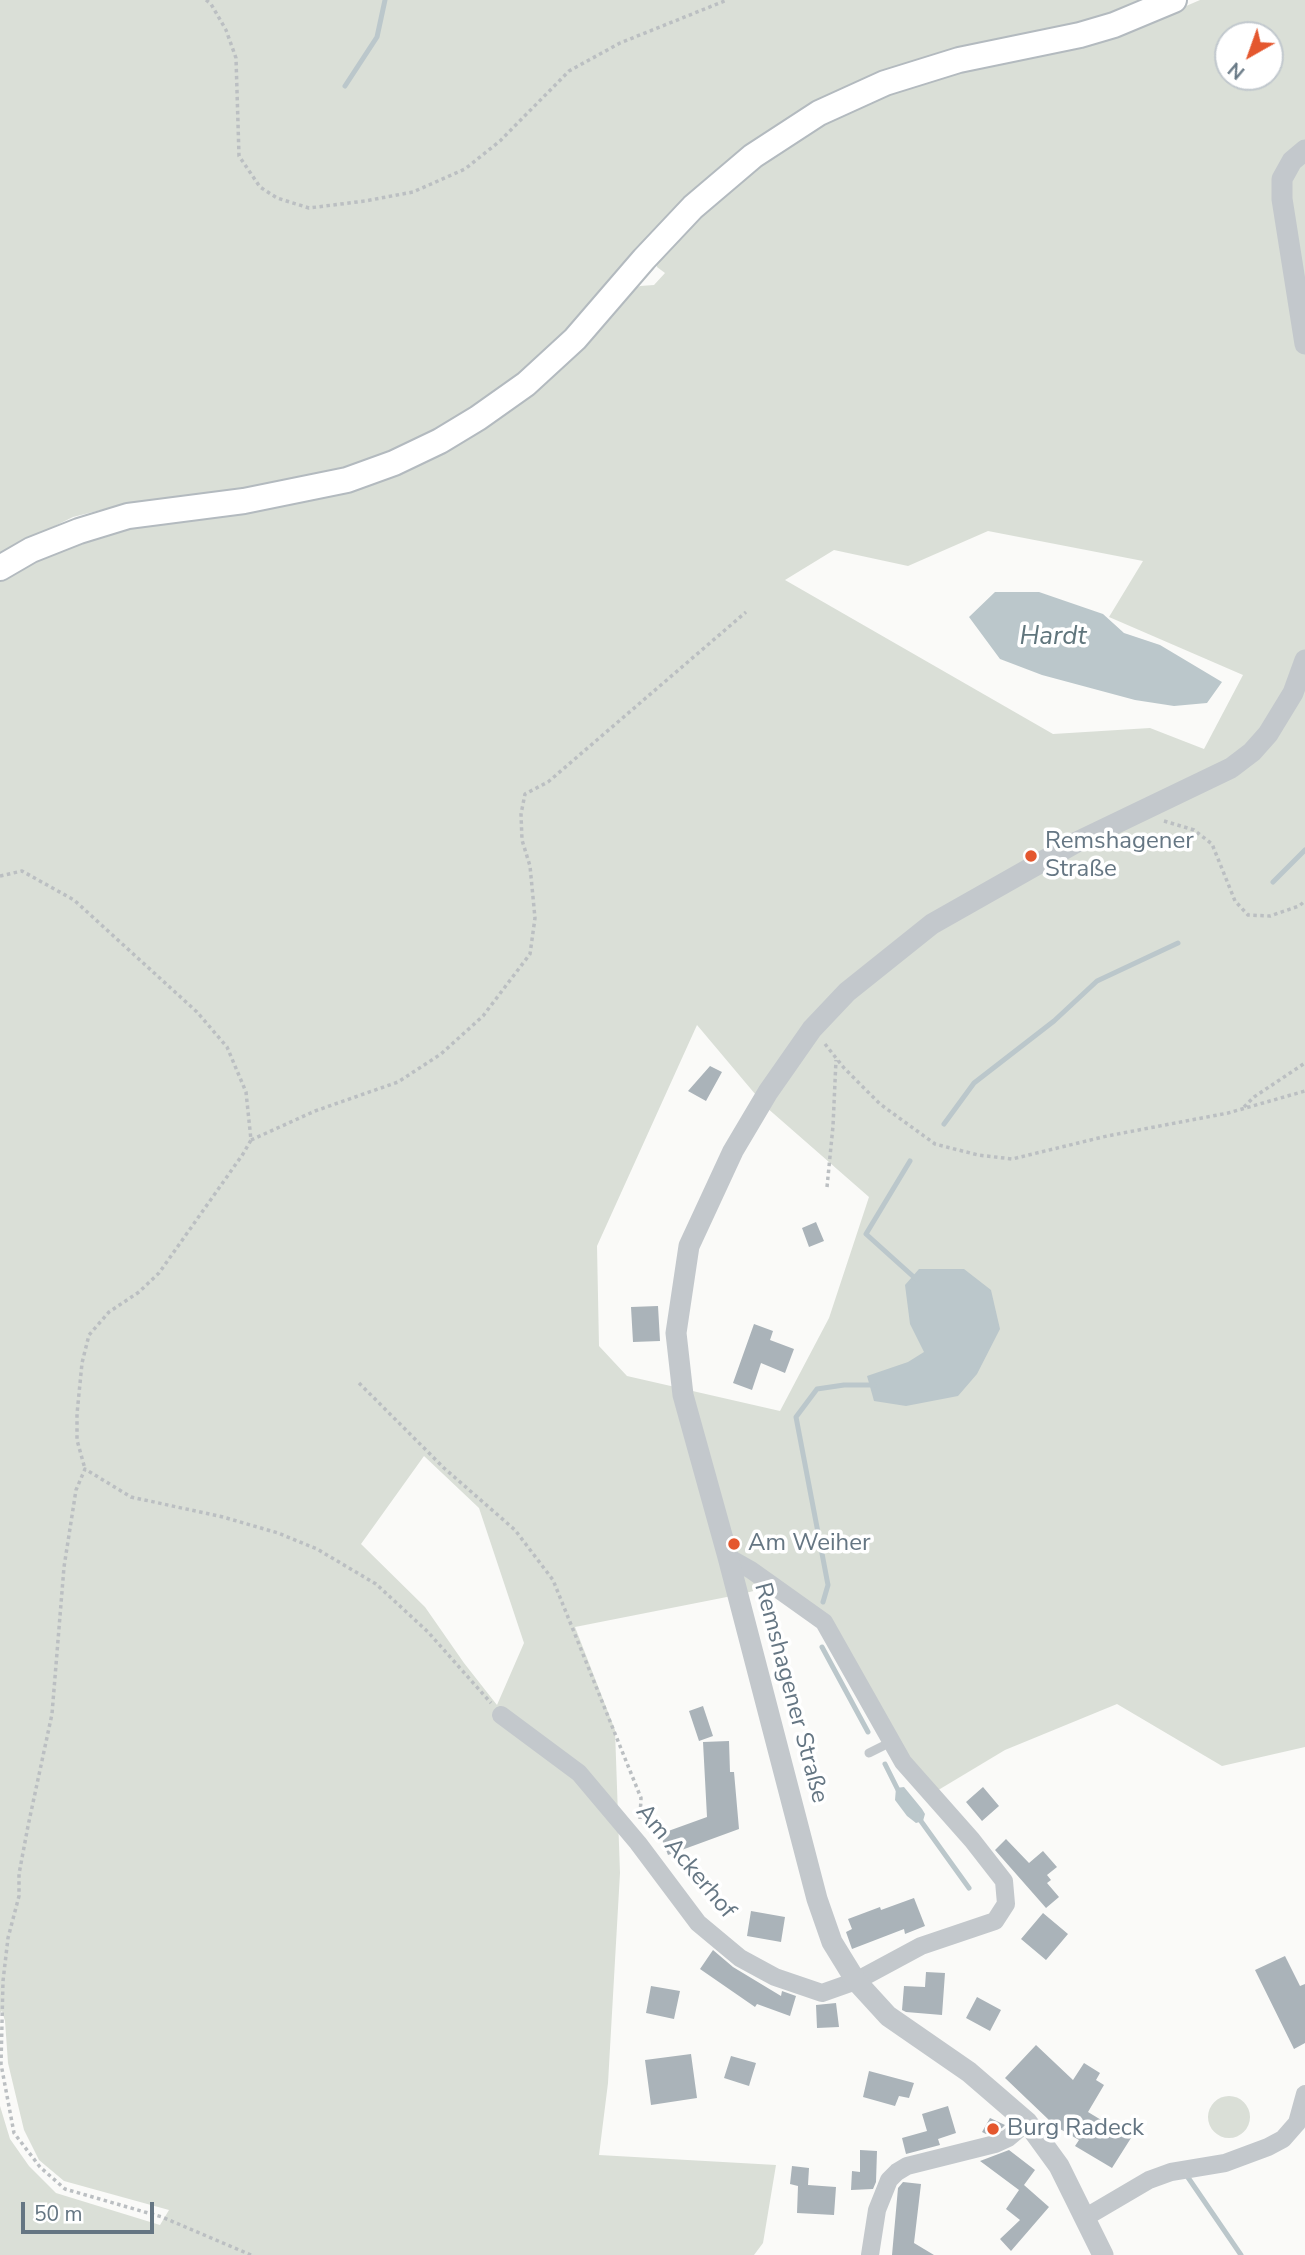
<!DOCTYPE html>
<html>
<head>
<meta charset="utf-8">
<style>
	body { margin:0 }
	#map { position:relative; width:1305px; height:2255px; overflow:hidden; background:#fafaf8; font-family:"Nunito Sans",sans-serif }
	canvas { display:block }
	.north { position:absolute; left:1214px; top:21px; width:70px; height:70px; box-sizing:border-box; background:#fff; border:2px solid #c1c8cd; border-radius:50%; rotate:220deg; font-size:19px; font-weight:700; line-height:28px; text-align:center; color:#657683 }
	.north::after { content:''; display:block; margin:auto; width:24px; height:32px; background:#e4572e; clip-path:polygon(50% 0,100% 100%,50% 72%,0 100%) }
	.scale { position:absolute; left:21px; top:2202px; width:133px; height:32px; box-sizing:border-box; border:4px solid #657683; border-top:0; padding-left:9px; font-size:21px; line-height:24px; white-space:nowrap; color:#657683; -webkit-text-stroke:5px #fff; paint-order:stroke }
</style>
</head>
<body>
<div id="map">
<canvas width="1305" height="2255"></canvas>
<div class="north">N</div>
<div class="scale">50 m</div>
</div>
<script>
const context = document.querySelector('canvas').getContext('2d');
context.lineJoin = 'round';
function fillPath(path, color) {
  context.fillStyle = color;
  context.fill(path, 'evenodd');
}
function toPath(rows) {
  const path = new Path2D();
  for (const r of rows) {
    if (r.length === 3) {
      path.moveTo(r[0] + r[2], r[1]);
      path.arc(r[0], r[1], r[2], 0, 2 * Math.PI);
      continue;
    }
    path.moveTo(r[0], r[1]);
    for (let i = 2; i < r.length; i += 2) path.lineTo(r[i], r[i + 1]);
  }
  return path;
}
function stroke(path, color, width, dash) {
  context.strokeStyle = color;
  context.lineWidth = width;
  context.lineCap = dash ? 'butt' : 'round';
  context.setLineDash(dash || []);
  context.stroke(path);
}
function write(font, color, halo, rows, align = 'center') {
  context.font = font + ' "Nunito Sans",sans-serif';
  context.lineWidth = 7;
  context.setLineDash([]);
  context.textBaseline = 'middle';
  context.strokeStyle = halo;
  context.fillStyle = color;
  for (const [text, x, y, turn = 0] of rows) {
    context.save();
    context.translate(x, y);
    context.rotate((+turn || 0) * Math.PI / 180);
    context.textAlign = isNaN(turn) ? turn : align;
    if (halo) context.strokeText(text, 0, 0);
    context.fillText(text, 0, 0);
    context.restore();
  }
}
fillPath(toPath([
	[0,0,1149,0,1097,19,846,89,517,377,486,400,415,443,364,462,252,489,121,505,73,517,0,553],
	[1200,0,1305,0,1305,1747,1222,1766,1117,1704,1005,1750,935,1792,907,1761,828,1620,780,1584,742,1594,575,1627,615,1730,620,1873,608,2083,599,2155,776,2165,763,2243,754,2255,0,2255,0,2106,10,2139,29,2166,56,2193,160,2225,169,2210,64,2181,39,2160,24,2130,8,2063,5,2021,2,2011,0,2013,0,580,40,557,124,528,378,479,631,291,640,286,654,285,665,273,657,267,656,260,675,239,759,165,793,142,849,110,944,73,1133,29],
	[1228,35,1270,35,1270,77,1228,77],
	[988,531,1143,561,1109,617,1243,675,1204,749,1150,728,1053,734,785,580,834,550,908,566],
	[697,1025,766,1107,869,1197,829,1318,780,1411,627,1376,599,1346,597,1246],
	[424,1456,479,1508,524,1643,497,1705,464,1663,425,1607,361,1544],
	[1229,2117,21]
]), '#dadfd7');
fillPath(toPath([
	[995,592,1039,592,1103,614,1124,633,1160,645,1222,682,1207,703,1174,706,1135,700,1042,675,1000,659,969,617],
	[919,1269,964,1269,991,1290,1000,1329,977,1374,958,1396,906,1406,874,1401,867,1376,908,1362,924,1352,910,1324,905,1285],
	[904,1787,922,1809,925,1814,923,1821,916,1823,907,1816,895,1800,896,1788]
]), '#bbc7cb');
stroke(toPath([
	[345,86,377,37,385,0],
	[1273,882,1305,850],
	[944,1124,974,1083,1054,1021,1097,981,1178,943],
	[910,1161,866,1234,916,1279],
	[823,1602,828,1585,796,1417,817,1389,844,1385,874,1385],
	[822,1647,868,1732],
	[885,1764,899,1792],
	[918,1817,969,1888],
	[1187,2176,1241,2255]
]), '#bbc7cb', 5);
fillPath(toPath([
	[710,1066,722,1072,706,1101,688,1091],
	[816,1222,824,1241,809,1247,802,1228],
	[658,1306,660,1341,633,1342,631,1307],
	[754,1324,773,1331,770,1340,794,1349,785,1373,761,1363,752,1390,733,1383],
	[703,1706,713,1736,699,1741,689,1711],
	[729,1741,730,1772,734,1772,739,1829,668,1855,660,1834,707,1817,703,1742],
	[983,1787,999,1806,982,1821,966,1802],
	[1006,1839,1029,1863,1043,1851,1057,1867,1047,1875,1051,1880,1047,1883,1059,1897,1046,1908,995,1850],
	[914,1898,925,1926,905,1934,904,1929,852,1949,846,1932,852,1929,848,1919,880,1907,881,1910],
	[751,1911,785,1917,781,1942,747,1936],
	[1043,1913,1068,1934,1046,1960,1021,1939],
	[713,1950,733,1967,781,1996,782,1991,796,1996,790,2016,757,2004,755,2007,700,1969],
	[1285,1956,1300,1986,1305,1984,1305,2043,1294,2049,1255,1970],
	[926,1972,945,1973,942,2015,906,2012,902,2010,904,1986,925,1987],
	[651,1986,680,1991,674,2019,646,2013],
	[977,1997,1001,2010,990,2031,966,2018],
	[836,2003,839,2027,817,2028,816,2005],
	[1036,2045,1073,2080,1084,2063,1100,2073,1096,2080,1104,2085,1088,2112,1131,2138,1112,2168,1075,2146,1079,2140,1048,2122,1049,2120,1005,2078],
	[691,2054,697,2098,651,2105,645,2060],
	[731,2056,756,2063,749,2086,724,2078],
	[869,2071,914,2083,909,2098,899,2096,895,2106,863,2097],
	[948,2106,956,2133,938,2139,940,2145,906,2154,902,2138,927,2131,922,2114],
	[990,2118,1005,2125,1002,2128,986,2134,982,2132],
	[860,2150,877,2151,876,2182,873,2189,851,2190,852,2171,860,2172],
	[1009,2150,1035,2170,1024,2185,1049,2207,1011,2251,1000,2239,1020,2220,1006,2209,1019,2190,980,2161],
	[792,2166,809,2168,808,2185,836,2187,834,2215,797,2213,798,2186,790,2184],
	[903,2182,921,2184,914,2243,934,2255,892,2255,898,2188]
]), '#aab3b9');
const secondary = toPath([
	[0,568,31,550,79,531,128,516,244,501,347,480,394,463,440,441,478,418,526,384,575,339,644,259,693,207,753,156,819,113,885,83,959,60,1080,35,1114,25,1174,0]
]);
stroke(secondary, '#b3babf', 28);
stroke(toPath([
	[206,0,211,4,226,30,236,58,239,156,260,187,277,198,309,208,365,201,413,192,465,169,500,141,569,71,620,43,727,0],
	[1164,821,1194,830,1212,844,1235,901,1248,915,1270,916,1299,906,1305,901],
	[0,876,22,871,74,900,197,1012,227,1047,246,1092,251,1140,243,1154,159,1273,139,1292,109,1312,89,1335,82,1363,77,1414,77,1440,85,1469],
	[825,1044,844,1068,880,1104,935,1144,978,1155,1012,1159,1107,1136,1228,1113,1305,1091],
	[1244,1107,1254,1097,1305,1063],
	[251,1140,315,1111,398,1082,441,1054,483,1016,530,954,535,918,530,866,522,840,521,814,525,794,548,782,746,612],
	[827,1187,833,1126,836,1060],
	[359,1383,444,1468,515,1530,553,1580,641,1798,640,1819],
	[251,2255,162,2217,65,2189,40,2167,14,2133,1,2064,3,1981,8,1938,19,1896,19,1874,28,1826,52,1714,64,1567,76,1490,85,1469,131,1497,223,1517,278,1533,317,1549,376,1584,428,1632,491,1703]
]), '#bbbfc2', 3.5, [3.5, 3.5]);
stroke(toPath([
	[869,1753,891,1742]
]), '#c3c8cc', 9);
stroke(toPath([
	[501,1715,579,1773,638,1843,698,1923,740,1958,775,1977,822,1993,856,1981,921,1946,995,1921,1006,1904,1004,1881,972,1840,903,1762,824,1622,751,1570,728,1557],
	[1086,2217,1149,2180,1171,2172,1225,2163,1268,2147,1283,2139,1297,2123,1305,2094],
	[870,2255,877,2210,889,2180,897,2172,907,2166,995,2144,1008,2138,1027,2122]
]), '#c3c8cc', 18);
stroke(toPath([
	[1305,150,1292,161,1282,179,1282,199,1305,344],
	[1103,2255,1059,2166,1027,2122,969,2072,888,2016,856,1981,832,1942,817,1899,728,1557,683,1395,676,1333,689,1246,733,1151,768,1092,812,1029,847,992,932,924,1075,843,1231,768,1252,752,1268,734,1293,693,1305,660]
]), '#c3c8cc', 21);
stroke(secondary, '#fff', 24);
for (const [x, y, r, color] of [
	[1031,856,7,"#e4572e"],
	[734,1544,7,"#e4572e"],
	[993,2129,7,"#e4572e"]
]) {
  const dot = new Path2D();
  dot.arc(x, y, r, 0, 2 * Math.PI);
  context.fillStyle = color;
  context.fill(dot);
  stroke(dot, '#fff', 2.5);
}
write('24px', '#657683', '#fff', [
	["Remshagener",1045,842],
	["Straße",1045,870],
	["Am Weiher",748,1544],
	["Burg Radeck",1007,2129]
], 'left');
write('24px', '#657683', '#fff', [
	["Remshagener Straße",790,1693,75],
	["Am Ackerhof",685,1862,50]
]);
write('italic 26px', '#60757c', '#fff', [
	["Hardt",1053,638]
]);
</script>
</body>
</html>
